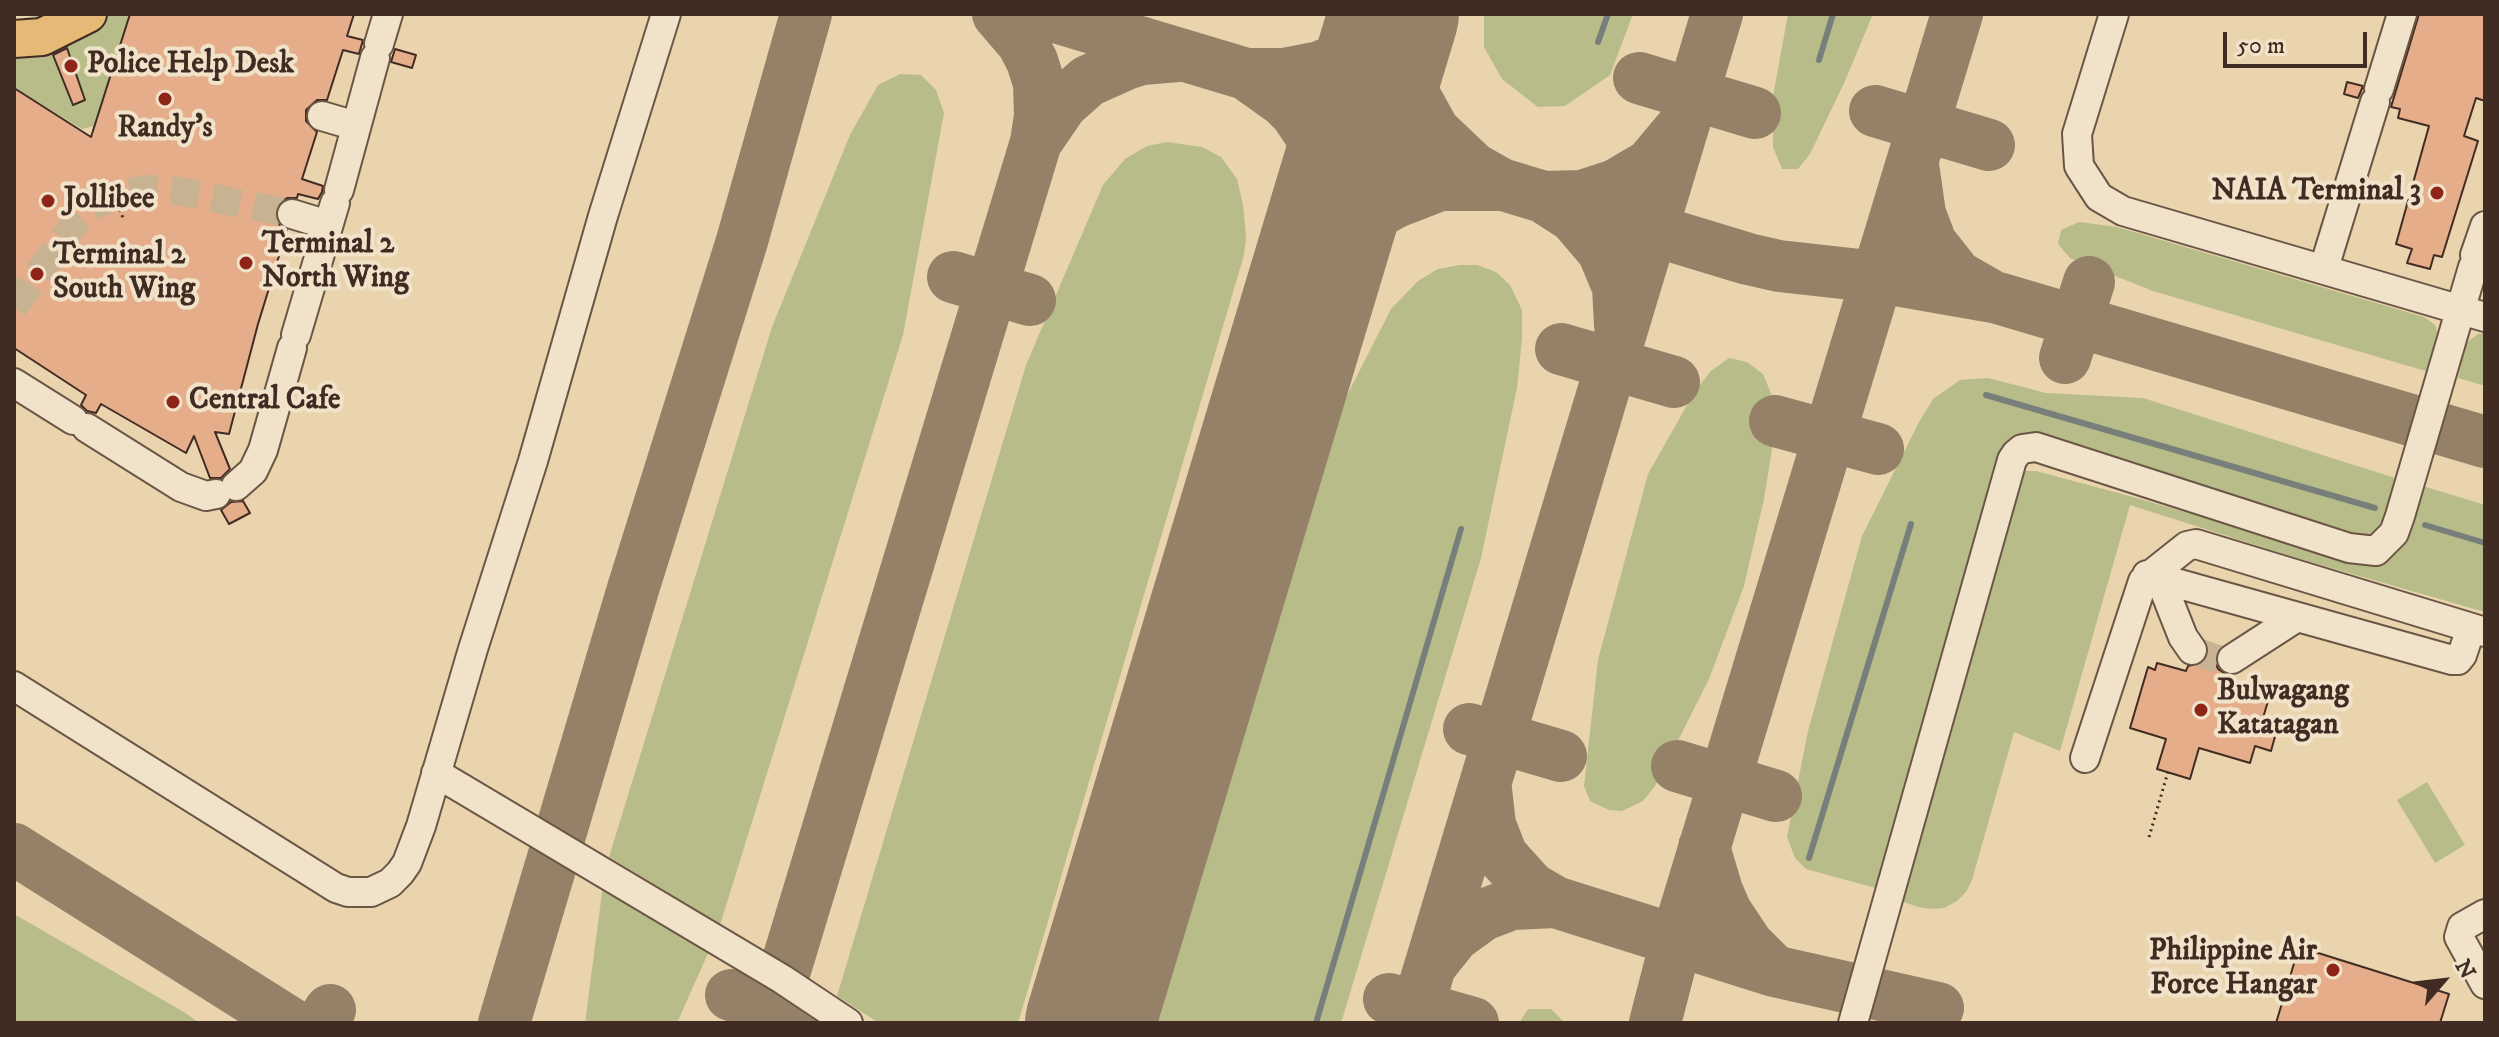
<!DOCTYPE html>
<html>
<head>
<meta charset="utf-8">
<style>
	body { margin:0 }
	#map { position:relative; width:2499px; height:1037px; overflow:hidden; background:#e9d4ad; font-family:"IM FELL DW Pica",serif }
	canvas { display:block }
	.frame { position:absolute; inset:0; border:16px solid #412c24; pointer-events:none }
	.north { position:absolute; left:2403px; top:941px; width:80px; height:80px; -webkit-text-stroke:6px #f1e3ca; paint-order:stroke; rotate:62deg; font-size:22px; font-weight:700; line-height:32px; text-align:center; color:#412c24 }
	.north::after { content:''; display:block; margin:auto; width:28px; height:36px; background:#412c24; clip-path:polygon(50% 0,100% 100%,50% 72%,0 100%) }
	.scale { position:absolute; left:2223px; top:32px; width:144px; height:36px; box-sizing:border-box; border:4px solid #412c24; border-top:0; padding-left:10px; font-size:24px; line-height:28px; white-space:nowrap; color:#412c24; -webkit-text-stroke:6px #f1e3ca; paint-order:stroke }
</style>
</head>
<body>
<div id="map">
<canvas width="2499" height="1037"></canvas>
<div class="frame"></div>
<div class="north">N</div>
<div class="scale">50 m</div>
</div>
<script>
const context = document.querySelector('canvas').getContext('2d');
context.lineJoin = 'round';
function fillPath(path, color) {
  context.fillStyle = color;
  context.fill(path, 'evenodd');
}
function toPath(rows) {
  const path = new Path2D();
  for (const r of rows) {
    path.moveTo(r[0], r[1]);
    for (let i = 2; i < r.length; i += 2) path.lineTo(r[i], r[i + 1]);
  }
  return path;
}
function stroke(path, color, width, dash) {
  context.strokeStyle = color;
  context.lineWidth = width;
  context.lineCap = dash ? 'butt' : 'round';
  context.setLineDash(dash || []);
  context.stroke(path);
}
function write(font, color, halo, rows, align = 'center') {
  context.font = font + ' "IM FELL DW Pica",serif';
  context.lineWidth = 8;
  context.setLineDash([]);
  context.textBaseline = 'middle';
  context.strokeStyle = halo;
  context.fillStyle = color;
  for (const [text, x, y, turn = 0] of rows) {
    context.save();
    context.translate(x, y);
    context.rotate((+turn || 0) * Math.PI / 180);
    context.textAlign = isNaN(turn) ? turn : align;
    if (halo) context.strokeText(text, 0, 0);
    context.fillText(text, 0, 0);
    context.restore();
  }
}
fillPath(toPath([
	[46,14,130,14,94,126,82,129,14,88,14,20],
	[1484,14,1633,14,1610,75,1565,106,1538,107,1502,79,1484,47],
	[1788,14,1873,14,1845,81,1810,154,1798,169,1782,169,1773,147,1773,96],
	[900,74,921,75,936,90,944,113,903,335,720,925,609,857,772,327,850,135,878,85],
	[1167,142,1202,147,1221,157,1237,179,1243,205,1246,237,1244,255,1018,1023,879,1023,837,996,1026,365,1103,185,1125,159,1147,146],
	[2079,222,2117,227,2424,317,2435,325,2437,332,2429,372,2153,291,2070,258,2058,244,2061,230],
	[1460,265,1477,265,1496,272,1510,285,1522,310,1522,339,1517,388,1481,558,1341,1023,1158,1023,1336,417,1391,309,1418,281,1438,269],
	[2485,333,2485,386,2458,378,2466,343,2478,334],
	[1729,358,1747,362,1763,374,1772,396,1776,424,1764,499,1744,586,1709,679,1655,786,1643,801,1622,811,1609,810,1590,801,1584,786,1598,660,1648,474,1695,391,1711,371],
	[1988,378,2046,393,2143,398,2395,478,2382,526,2372,536,2365,536,2031,435,2013,438,2001,451,1879,889,1806,869,1795,858,1787,837,1808,731,1862,536,1918,424,1933,399,1960,380],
	[2025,471,2036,471,2133,497,2360,563,2378,563,2397,553,2402,547,2423,486,2485,505,2485,612,2293,557,2130,505,2060,751,2014,732,1972,880,1966,892,1957,901,1944,908,1931,909,1918,907,1901,901,2019,479],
	[2427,782,2465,845,2435,863,2397,800],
	[603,885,709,951,677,1023,585,1023],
	[14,914,182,1011,200,1023,14,1023],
	[1528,1009,1551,1009,1565,1023,1519,1023]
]), '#b7bc89');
stroke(toPath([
	[1598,42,1608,14],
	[1819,60,1833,14],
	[1986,395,2375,508],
	[2425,525,2485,543],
	[1809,858,1911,524],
	[1316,1023,1461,529]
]), '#787f7b', 6);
stroke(toPath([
	[998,14,1022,42,1032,61,1039,83,1040,116,1036,142,1062,104,1088,81,1126,64,1142,59,1178,56],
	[1046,14,1246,74,1319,103,1432,160,1471,175,1748,259,1779,266,1878,277,1998,298,2485,442],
	[1639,78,1755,113],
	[1875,111,1989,145],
	[1913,165,1920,214,1931,243,1957,276,1990,295],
	[1328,233,1329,192,1322,156,1314,140,1296,113,1284,101,1246,74,1284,74,1320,67,1336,60,1366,39,1387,14],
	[953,277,1030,300],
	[1310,292,1332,253,1345,240,1374,214,1396,202,1440,185,1503,185,1473,168,1434,131,1413,93,1406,72,1398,29,1399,14],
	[1620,325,1618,287,1603,251,1574,217,1543,197,1582,196,1616,185,1650,165,1681,128],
	[1561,349,1674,382],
	[2065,358,2089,282],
	[1775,421,1878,449],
	[1469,729,1561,756],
	[1677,766,1776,796],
	[1486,789,1490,825,1502,856,1531,888,1555,902],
	[1704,847,1717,891,1726,912,1748,945,1774,971],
	[14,849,290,1023],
	[1434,961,1454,936,1483,915,1512,904,1555,902,1774,971,1938,1008],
	[731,995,805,1017],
	[1389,999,1473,1023],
	[322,1023,330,1010],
	[504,1023,633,589,742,241,806,14],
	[769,1023,1036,142],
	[1413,1023,1717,14],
	[1655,1023,1677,938,1957,14]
]), '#958068', 52);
stroke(toPath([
	[1090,1023,1394,14]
]), '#958068', 130);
const building = toPath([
	[130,14,354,14,347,36,363,40,359,54,343,50,327,100,317,100,306,110,306,121,317,132,302,179,323,186,322,192,318,199,298,194,297,198,287,198,276,208,276,219,280,226,287,230,258,324,229,434,215,432,230,469,221,478,210,478,194,436,186,453,101,404,96,413,87,411,81,405,86,395,14,348,14,88,91,137,130,14],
	[2419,14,2485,14,2485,101,2476,98,2464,136,2478,141,2442,257,2434,255,2430,269,2407,263,2412,249,2396,244,2429,126,2398,118,2400,109,2391,107,2419,14],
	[67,48,85,100,73,105,53,55,67,48],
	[395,49,416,55,412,68,391,62,395,49],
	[2347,82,2363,86,2358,98,2344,94,2347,82],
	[243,501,250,513,229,524,221,510,231,502,243,501],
	[2208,646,2219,649,2215,661,2218,669,2227,675,2226,679,2257,688,2254,698,2268,701,2263,718,2279,722,2271,751,2255,746,2250,763,2199,748,2190,779,2157,769,2166,739,2130,728,2148,667,2155,670,2157,663,2186,671,2188,666,2202,663,2208,657,2208,646],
	[2299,947,2449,994,2440,1023,2276,1023,2299,947]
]);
fillPath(building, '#e5ad89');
stroke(building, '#412c24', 2);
stroke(toPath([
	[14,307,77,220,92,207,119,194,146,189,179,191,292,214],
	[2192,650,2223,661,2232,659]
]), '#c7b292', 28, [28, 14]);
const minor = toPath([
	[2114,14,2077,134,2079,166,2099,197,2123,211,2485,317],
	[379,44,388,14],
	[2379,89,2402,14],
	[322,116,356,126],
	[339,190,375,58],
	[292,214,328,225],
	[2475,255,2485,226],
	[2324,268,2375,102],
	[296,335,335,203],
	[14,383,73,420],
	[87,428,181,487,206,496,216,494],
	[236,486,253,471,263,450,292,348],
	[2161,568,2158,575,2160,579,2183,637,2192,650],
	[2147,575,2452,660,2458,660,2462,655,2471,628],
	[2232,659,2297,617],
	[14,686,336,888,348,892,371,892,390,883,400,873,407,863,421,826,473,649,533,461,603,216,666,14],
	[2085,758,2143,581,2187,546,2196,544,2485,632],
	[436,773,782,979,848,1023],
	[2485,914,2462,927,2459,937,2485,984],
	[1853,1023,2012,460,2016,454,2022,449,2036,447,2349,548,2376,551,2394,533,2400,516,2473,267]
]);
const major = toPath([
	[14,39,42,37,88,14]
]);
stroke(minor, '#6b5646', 32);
stroke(major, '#412c24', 40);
stroke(toPath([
	[118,204,123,218],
	[2149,837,2168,772]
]), '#412c24', 3, [2, 4]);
stroke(minor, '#f1e3ca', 28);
stroke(major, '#e4ba76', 36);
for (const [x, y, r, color] of [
	[71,66,8,"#8f2418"],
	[165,99,8,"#8f2418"],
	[2437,193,8,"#8f2418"],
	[48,201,8,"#8f2418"],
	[246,263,8,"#8f2418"],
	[37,274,8,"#8f2418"],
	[173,402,8,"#8f2418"],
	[2201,710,8,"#8f2418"],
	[2333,970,8,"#8f2418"]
]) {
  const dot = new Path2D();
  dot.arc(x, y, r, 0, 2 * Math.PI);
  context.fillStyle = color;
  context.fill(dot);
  stroke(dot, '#f1e3ca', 3);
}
write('bold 30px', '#412c24', '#f1e3ca', [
	["Police Help Desk",87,66],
	["Randy's",165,130,"center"],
	["NAIA Terminal 3",2421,193,"right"],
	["Jollibee",64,201],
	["Terminal 2",262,246],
	["North Wing",262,280],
	["Terminal 2",53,257],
	["South Wing",53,291],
	["Central Cafe",189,402],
	["Bulwagang",2217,693],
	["Katatagan",2217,727],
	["Philippine Air",2317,953,"right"],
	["Force Hangar",2317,987,"right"]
], 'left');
</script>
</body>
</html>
